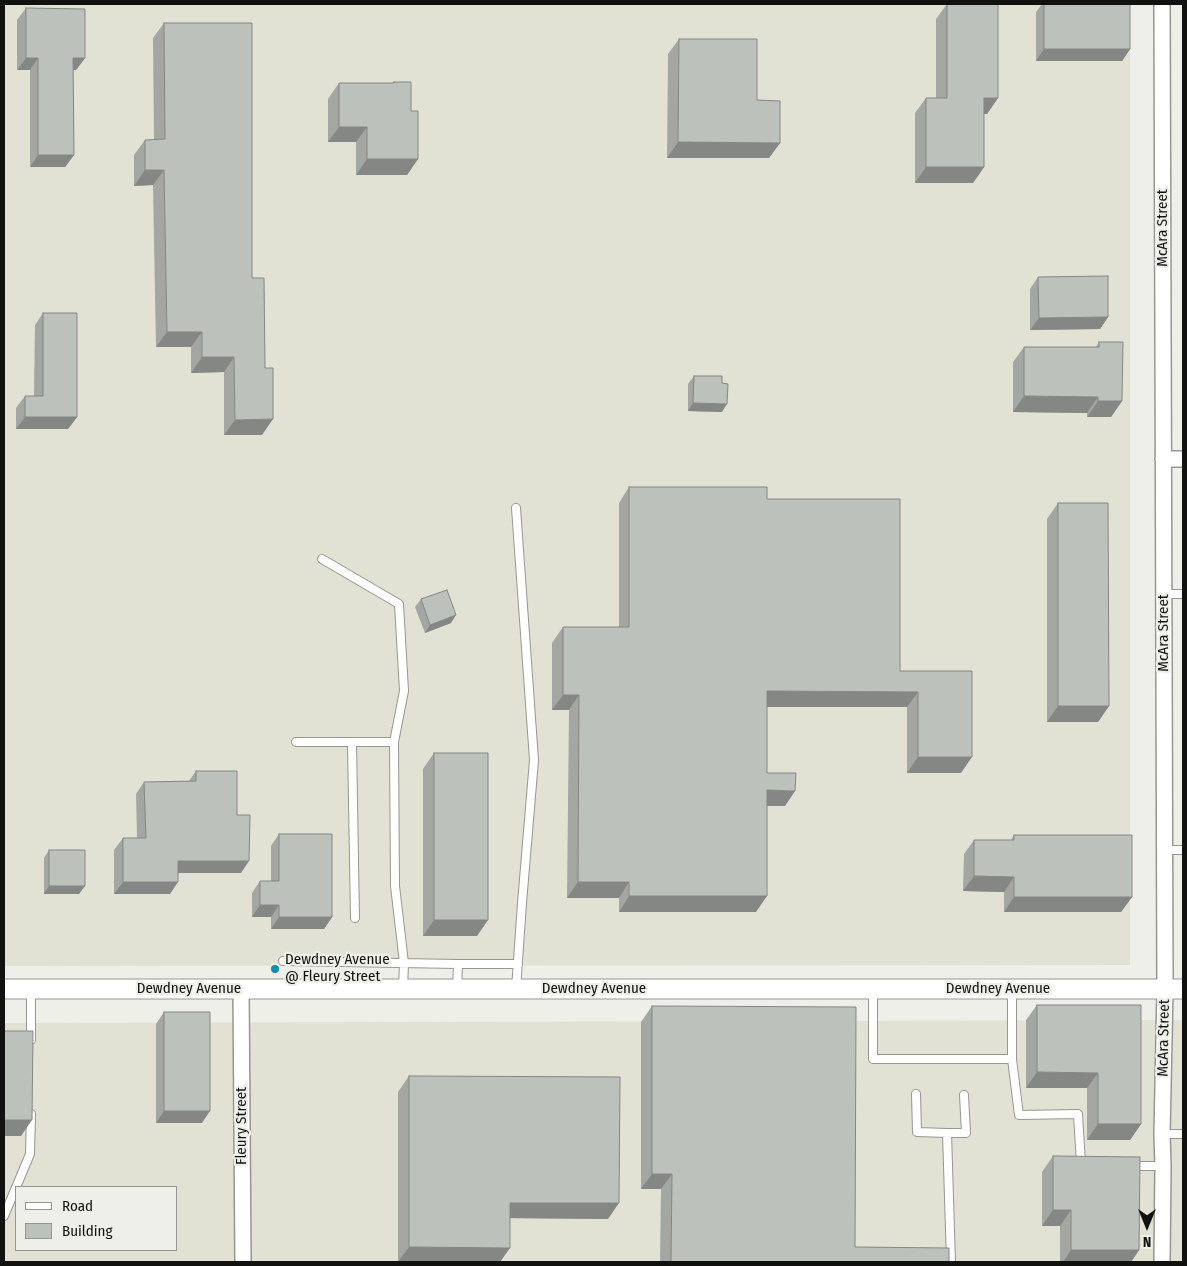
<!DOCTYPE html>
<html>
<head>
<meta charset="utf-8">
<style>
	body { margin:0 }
	#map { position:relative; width:1187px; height:1266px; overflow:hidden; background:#eeefe8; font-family:"Fira Sans Condensed",sans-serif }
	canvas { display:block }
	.frame { position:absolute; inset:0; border:5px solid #11110f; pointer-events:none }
	.legend { position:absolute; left:15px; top:1186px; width:162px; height:65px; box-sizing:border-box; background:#eeefe8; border:1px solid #969691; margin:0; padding:6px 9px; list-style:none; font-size:15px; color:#11110f }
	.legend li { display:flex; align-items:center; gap:10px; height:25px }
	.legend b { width:25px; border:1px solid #969691 }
	.north { position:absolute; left:1122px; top:1201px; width:50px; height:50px; -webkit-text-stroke:4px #eeefe8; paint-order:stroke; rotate:180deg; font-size:14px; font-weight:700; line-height:20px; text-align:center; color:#11110f }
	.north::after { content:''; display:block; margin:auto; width:18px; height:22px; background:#11110f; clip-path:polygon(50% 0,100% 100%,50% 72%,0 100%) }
</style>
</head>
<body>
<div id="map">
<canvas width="1187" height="1266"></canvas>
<div class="frame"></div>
<ul class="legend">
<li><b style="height:6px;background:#fff"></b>Road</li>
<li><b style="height:14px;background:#bdc1bb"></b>Building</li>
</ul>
<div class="north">N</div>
</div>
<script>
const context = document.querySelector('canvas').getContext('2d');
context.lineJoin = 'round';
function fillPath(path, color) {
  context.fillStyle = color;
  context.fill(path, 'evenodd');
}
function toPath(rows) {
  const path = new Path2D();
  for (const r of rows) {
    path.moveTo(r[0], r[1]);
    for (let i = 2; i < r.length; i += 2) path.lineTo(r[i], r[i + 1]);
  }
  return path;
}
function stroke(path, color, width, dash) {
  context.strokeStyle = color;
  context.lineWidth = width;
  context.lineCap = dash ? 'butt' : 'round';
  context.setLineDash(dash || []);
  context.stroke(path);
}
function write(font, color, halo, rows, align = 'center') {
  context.font = font + ' "Fira Sans Condensed",sans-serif';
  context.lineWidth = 4.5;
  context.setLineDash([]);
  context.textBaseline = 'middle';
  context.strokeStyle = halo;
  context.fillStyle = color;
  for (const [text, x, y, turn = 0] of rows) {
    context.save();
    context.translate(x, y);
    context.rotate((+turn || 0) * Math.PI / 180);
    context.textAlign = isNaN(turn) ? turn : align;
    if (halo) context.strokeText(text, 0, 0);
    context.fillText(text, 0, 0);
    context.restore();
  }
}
fillPath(toPath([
	[4,4,1130,4,1130,965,4,966],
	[1182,4,1183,4,1183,564],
	[1183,1020,1183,1262,4,1262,4,1023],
	[16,1187,176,1187,176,1250,16,1250]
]), '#e1e2d4');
const service = toPath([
	[516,508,534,760,522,903,516,989],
	[322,559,399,604,404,691,394,742],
	[1164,594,1183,594],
	[296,742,394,742,395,886,404,963,403,989],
	[352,743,355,918],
	[1164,850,1183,850],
	[283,961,458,964],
	[457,989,458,964,518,964],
	[873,989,873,1059,1012,1059,1012,989],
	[31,1040,31,989],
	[1012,1059,1019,1115,1078,1114,1081,1164],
	[916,1094,917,1132,947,1133,966,1133,964,1095],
	[947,1133,951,1262],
	[1162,1134,1183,1134],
	[1130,1166,1163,1166],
	[4,1216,30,1154,31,1114]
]);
const minor = toPath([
	[1162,4,1165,989,1162,1134,1163,1166,1162,1262],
	[1163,459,1183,459],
	[241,989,243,1262]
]);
const tertiary = toPath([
	[4,989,1183,989]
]);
stroke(service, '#969791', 10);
stroke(minor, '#969791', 18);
stroke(tertiary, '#969791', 21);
stroke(service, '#fff', 8);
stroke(minor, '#fff', 15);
stroke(tertiary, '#fff', 19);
fillPath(toPath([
	[947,4,998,98,987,114,984,114,984,167,973,183,915,183,915,113,926,98,936,98,936,19],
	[1042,4,1130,4,1130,49,1122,61,1036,61,1036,12],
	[26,8,85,58,76,70,73,70,74,155,65,167,30,167,30,70,17,70,17,20],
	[164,23,252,278,262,435,224,435,224,372,191,373,191,347,156,347,153,185,134,186,134,155,145,140,154,140,153,38],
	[679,39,757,100,780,143,769,158,667,158,668,54],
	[394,82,411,111,418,159,407,175,356,175,356,142,328,142,328,99,339,83,393,83],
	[1038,277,1108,317,1100,329,1030,330,1030,289],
	[43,313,77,417,68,429,16,429,16,408,25,396,34,396,35,325],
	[1099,342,1122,401,1111,417,1087,417,1087,413,1013,412,1013,362,1024,347,1096,347],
	[694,376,722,412,688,411,688,384],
	[629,487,767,499,900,671,972,671,961,773,907,773,907,707,767,707,767,773,785,806,767,806,756,912,619,912,619,898,567,898,569,710,552,710,552,643,563,627,619,627,619,503],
	[1058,503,1109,706,1098,722,1047,722,1047,519],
	[421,599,451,623,425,633,415,607],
	[434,753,477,936,423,936,423,769],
	[196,771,237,815,241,873,178,873,170,894,114,894,114,850,123,838,137,838,136,794,144,782,189,781],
	[279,834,332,917,324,929,271,929,271,917,252,917,252,893,260,881,271,881,271,846],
	[1014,835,1132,897,1121,912,1004,912,1004,892,963,891,964,854,974,840,1011,840],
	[49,850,79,894,44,894,44,858],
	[1037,1005,1141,1005,1141,1124,1130,1140,1087,1140,1087,1088,1026,1088,1026,1020],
	[652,1006,855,1247,949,1262,660,1262,661,1189,641,1189,641,1022],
	[164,1012,202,1123,156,1123,156,1024],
	[409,1076,608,1219,510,1218,500,1262,398,1262,398,1092],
	[1053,1156,1139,1250,1131,1262,1060,1262,1060,1226,1042,1226,1042,1172]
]), '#a3a6a1');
fillPath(toPath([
	[1044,49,1130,49,1122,61,1036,61],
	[26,58,38,58,30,70,17,70],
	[73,58,85,58,76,70,65,70],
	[984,98,998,98,987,114,973,114],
	[339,127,367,127,356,142,328,142],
	[678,142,780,143,769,158,667,158],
	[38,155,74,155,65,167,30,167],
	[367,159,418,159,407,175,356,175],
	[926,167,984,167,973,183,915,183],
	[145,170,164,170,153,185,134,186],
	[1108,317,1100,329,1030,330,1039,318],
	[167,332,202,332,191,347,156,347],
	[202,357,234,357,224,372,191,373],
	[1024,396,1098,397,1087,413,1013,412],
	[1098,401,1122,401,1111,417,1087,417],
	[693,403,727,404,722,412,688,411],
	[25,417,77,417,68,429,16,429],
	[273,419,262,435,224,435,235,420],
	[456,615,451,623,425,633,430,625],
	[767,691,918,692,907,707,756,707],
	[563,695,579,695,569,710,552,710],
	[1058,706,1109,706,1098,722,1047,722],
	[918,757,972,757,961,773,907,773],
	[767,790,795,791,785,806,756,806],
	[178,861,249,861,241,873,170,873],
	[974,876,1014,877,1004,892,963,891],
	[123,882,178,882,170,894,114,894],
	[578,882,629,882,619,898,567,898],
	[49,886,85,886,79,894,44,894],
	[629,896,767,896,756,912,619,912],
	[1014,897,1132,897,1121,912,1004,912],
	[260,905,279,905,271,917,252,917],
	[279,917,332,917,324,929,271,929],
	[434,920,488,920,477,936,423,936],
	[1037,1072,1098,1073,1087,1088,1026,1088],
	[164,1111,210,1111,202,1123,156,1123],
	[4,1120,32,1120,21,1136,4,1136],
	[1098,1124,1141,1124,1130,1140,1087,1140],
	[652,1174,672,1174,661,1189,641,1189],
	[510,1203,619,1203,608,1219,499,1218],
	[1053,1210,1071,1210,1060,1226,1042,1226],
	[409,1247,510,1248,500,1262,398,1262],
	[1071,1250,1139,1250,1131,1262,1063,1262]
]), '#848783');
const building = toPath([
	[947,4,998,4,998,98,984,98,984,167,926,167,926,98,947,98,947,4],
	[1044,4,1130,4,1130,49,1044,49,1044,4],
	[26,8,85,9,85,58,73,58,74,155,38,155,38,58,26,58,26,8],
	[164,23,252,23,252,278,264,278,265,368,273,368,273,419,235,420,234,357,202,357,202,332,167,332,164,170,145,170,145,140,165,139,164,23],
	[679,39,757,39,757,100,780,101,780,143,678,142,679,39],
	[394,82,411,82,411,111,418,111,418,159,367,159,367,127,339,127,339,83,394,83,394,82],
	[1108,276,1108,317,1039,318,1038,277,1108,276],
	[43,313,77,313,77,417,25,417,25,396,43,396,43,313],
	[1099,342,1123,342,1122,401,1098,401,1098,397,1024,396,1024,347,1099,347,1099,342],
	[694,376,722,376,722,383,728,384,727,404,693,403,694,376],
	[629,487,767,487,767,499,900,499,900,671,972,671,972,757,918,757,918,692,767,691,767,773,796,773,795,791,767,790,767,896,629,896,629,882,578,882,579,695,563,695,563,627,629,627,629,487],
	[1058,503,1108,503,1109,706,1058,706,1058,503],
	[447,590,456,615,430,625,421,599,447,590],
	[434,753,488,753,488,920,434,920,434,753],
	[196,771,237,771,237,815,250,815,249,861,178,861,178,882,123,882,123,838,146,838,144,782,196,781,196,771],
	[279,834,332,834,332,917,279,917,279,905,260,905,260,881,279,881,279,834],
	[1014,835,1132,835,1132,897,1014,897,1014,877,974,876,974,840,1014,840,1014,835],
	[49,850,85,850,85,886,49,886,49,850],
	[1037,1005,1141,1005,1141,1124,1098,1124,1098,1073,1037,1072,1037,1005],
	[652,1006,856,1007,855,1247,949,1248,949,1262,671,1262,672,1174,652,1174,652,1006],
	[164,1012,210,1012,210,1111,164,1111,164,1012],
	[4,1031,33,1031,32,1120,4,1120,4,1031],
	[409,1076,620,1077,619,1203,510,1203,510,1248,409,1247,409,1076],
	[1053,1156,1140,1157,1139,1250,1071,1250,1071,1210,1053,1210,1053,1156]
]);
fillPath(building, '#bdc1bb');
stroke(building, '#848783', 1);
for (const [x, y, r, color] of [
	[275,969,5,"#0e8eae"]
]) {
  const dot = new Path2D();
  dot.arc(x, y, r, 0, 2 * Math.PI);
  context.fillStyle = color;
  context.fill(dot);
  stroke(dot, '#eeefe8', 2);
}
write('15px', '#11110f', '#eeefe8', [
	["McAra Street",1163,228,-90],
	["McAra Street",1164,633,-90],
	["Dewdney Avenue",189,989],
	["Dewdney Avenue",594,989],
	["Dewdney Avenue",998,989],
	["McAra Street",1164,1038,-89],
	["Fleury Street",242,1126,-90]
]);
write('15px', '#11110f', '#eeefe8', [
	["Dewdney Avenue",285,960],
	["@ Fleury Street",285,977]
], 'left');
</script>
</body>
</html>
